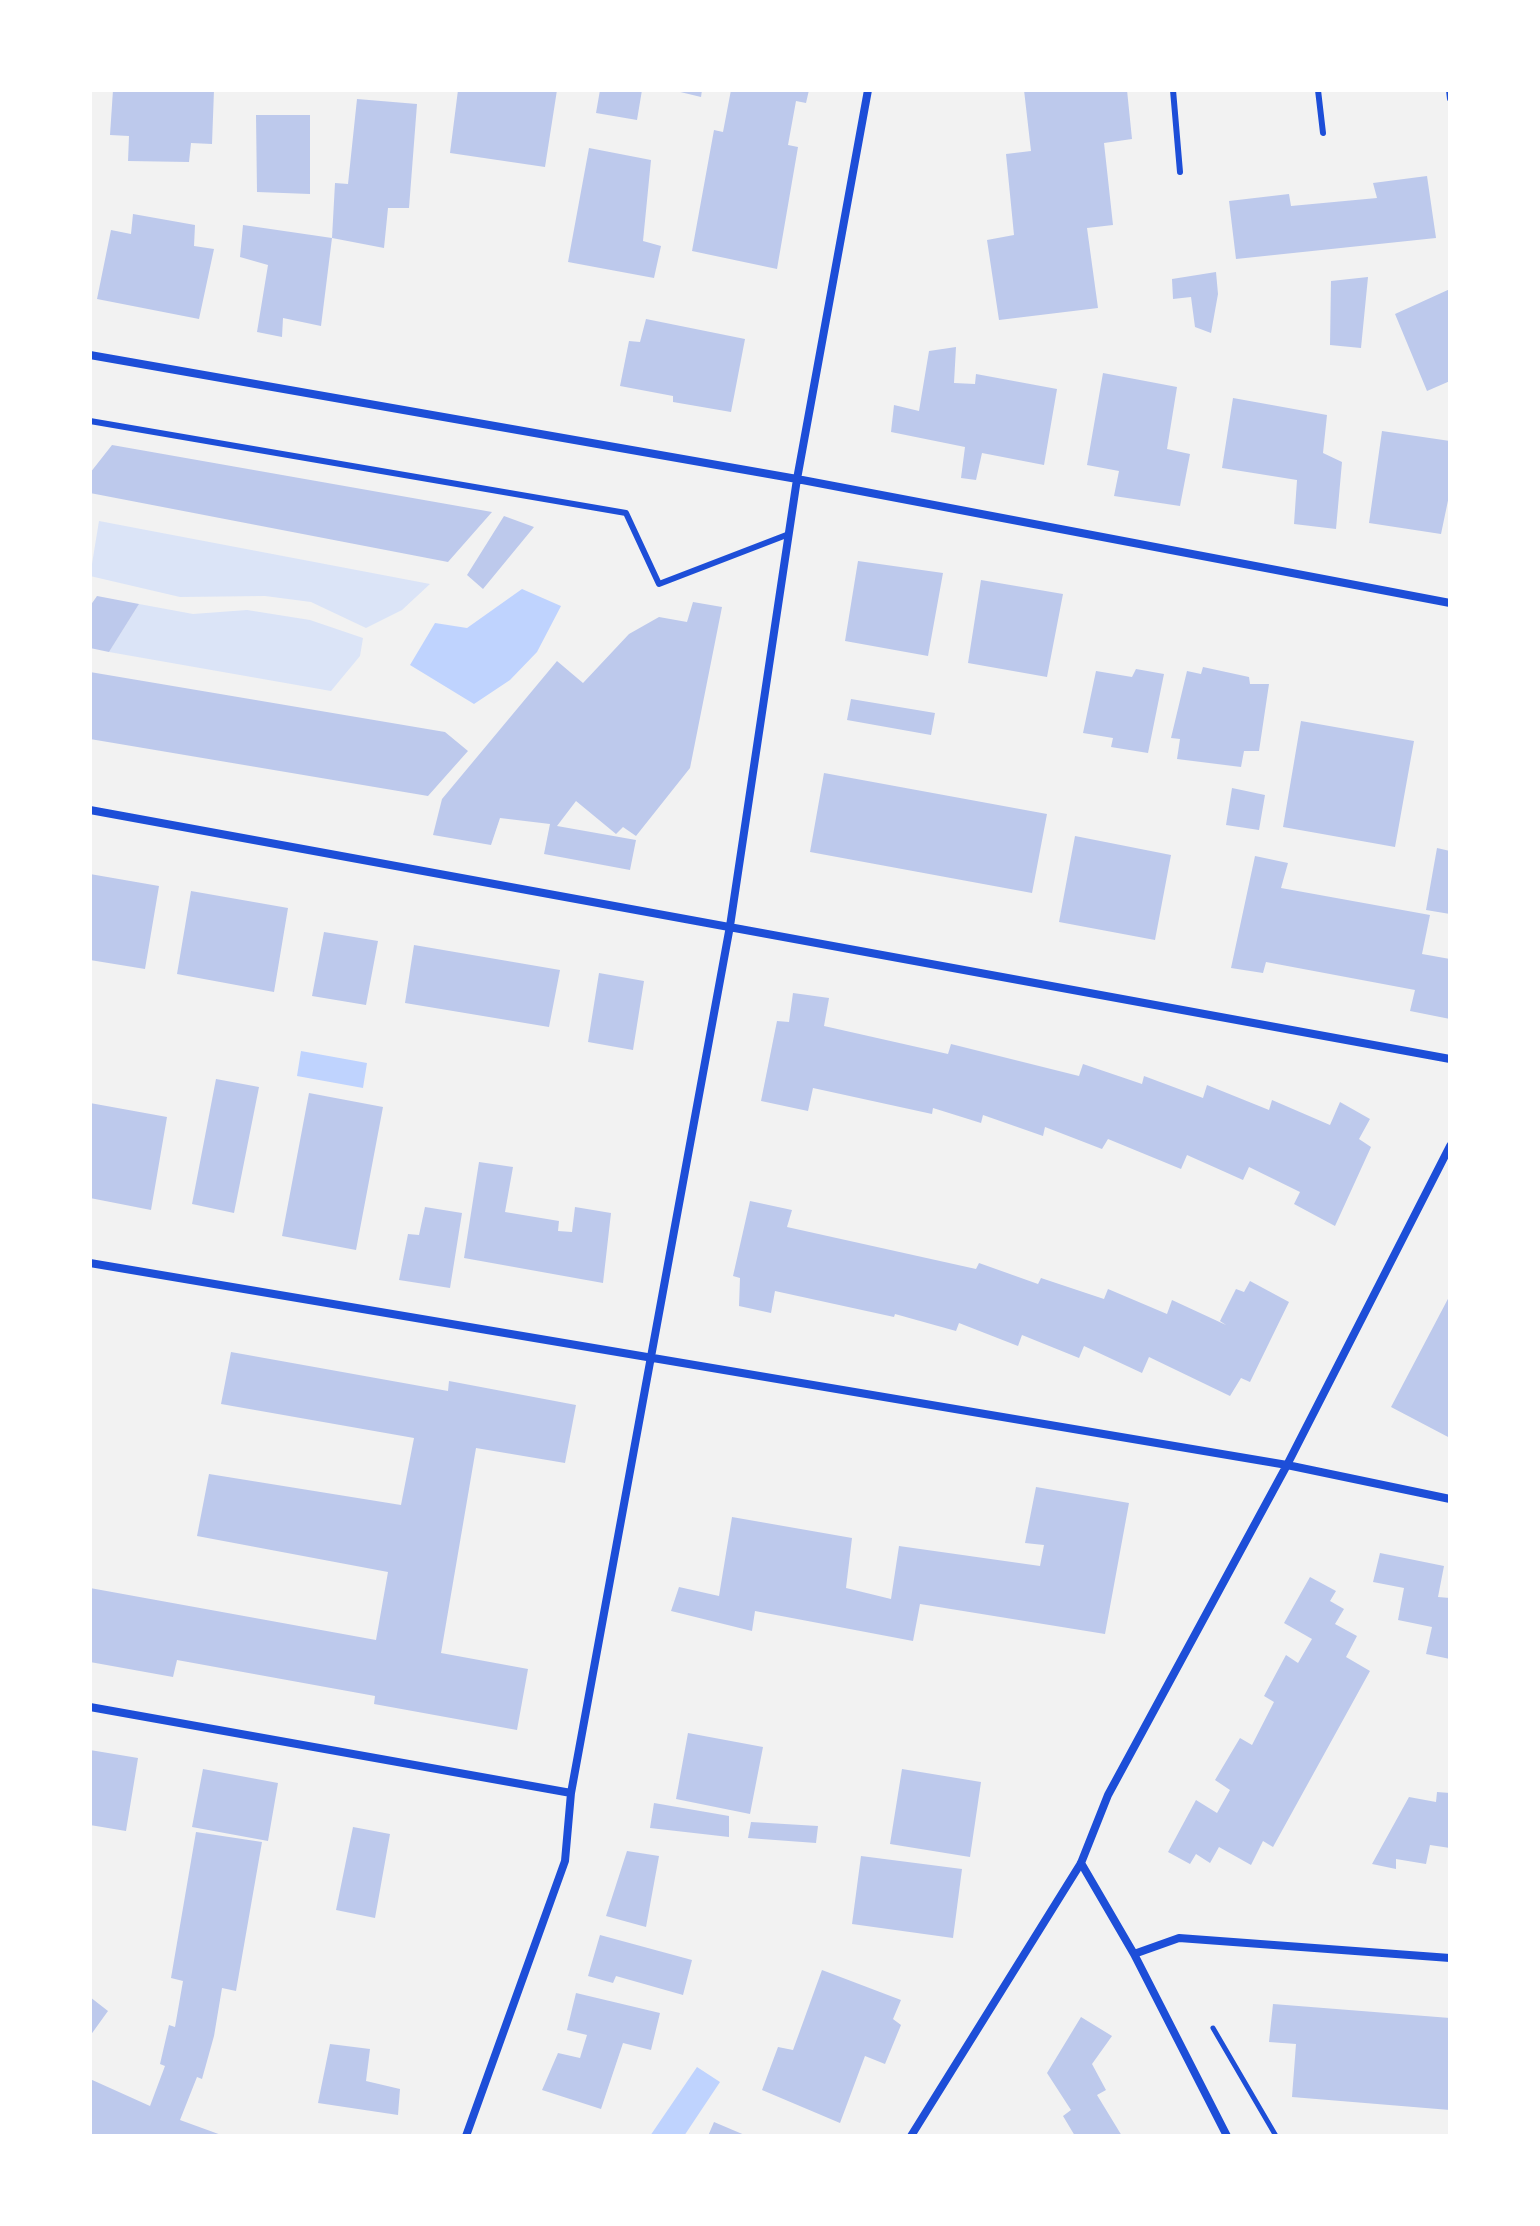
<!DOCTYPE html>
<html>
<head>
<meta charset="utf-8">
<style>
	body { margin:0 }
	#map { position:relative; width:1540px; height:2226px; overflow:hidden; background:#f2f2f2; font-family:"Archivo Narrow",sans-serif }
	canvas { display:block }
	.frame { position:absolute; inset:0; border:92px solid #fff; pointer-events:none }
</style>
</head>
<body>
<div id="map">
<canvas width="1540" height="2226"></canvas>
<div class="frame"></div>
</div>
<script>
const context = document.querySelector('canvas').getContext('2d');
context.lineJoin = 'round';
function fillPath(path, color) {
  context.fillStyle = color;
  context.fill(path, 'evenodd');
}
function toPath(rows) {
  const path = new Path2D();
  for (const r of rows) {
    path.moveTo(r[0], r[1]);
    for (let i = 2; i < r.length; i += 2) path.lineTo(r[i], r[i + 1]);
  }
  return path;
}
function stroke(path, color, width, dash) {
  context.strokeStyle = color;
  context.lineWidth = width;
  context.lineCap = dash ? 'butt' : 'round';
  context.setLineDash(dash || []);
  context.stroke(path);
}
fillPath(toPath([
	[99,521,430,584,402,610,366,628,311,602,265,596,180,597,90,576],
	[139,604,193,614,247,610,310,620,363,638,360,656,331,691,109,652]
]), '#dbe4f7');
fillPath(toPath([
	[522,589,561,606,537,652,510,680,474,704,410,665,435,623,467,628],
	[301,1051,367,1063,363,1088,297,1076],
	[697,2067,720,2082,684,2136,650,2136]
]), '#bfd3fe');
fillPath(toPath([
	[113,90,214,90,212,144,191,143,189,162,128,161,129,136,110,135],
	[458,90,557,90,545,167,450,153],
	[600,90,642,90,637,120,596,113],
	[672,90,702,90,701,97],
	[731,90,809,90,806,103,796,101,788,145,798,147,777,269,692,251,714,130,723,132],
	[1024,90,1127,90,1132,139,1104,143,1113,225,1087,228,1098,308,999,320,987,240,1014,235,1006,154,1031,151],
	[357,99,417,104,409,208,388,208,384,248,332,238,321,326,283,318,282,337,257,332,268,265,240,257,243,225,332,238,335,183,348,184],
	[256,115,310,115,310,194,257,192],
	[589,148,651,160,643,241,661,246,654,278,568,262],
	[1427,176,1436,238,1236,259,1229,201,1289,194,1291,206,1377,198,1373,183],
	[133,214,195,225,194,246,214,249,199,319,97,299,111,230,131,234],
	[1216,272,1218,294,1211,333,1195,327,1191,297,1173,299,1172,279],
	[1368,277,1361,348,1330,345,1331,281],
	[1450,289,1450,381,1427,391,1395,314],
	[646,319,745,339,731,412,673,402,673,396,620,386,629,341,640,342],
	[956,347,954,383,975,384,976,374,1057,389,1044,465,982,453,976,480,961,478,965,447,891,432,894,405,919,411,929,351],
	[1103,373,1177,387,1167,449,1190,454,1180,506,1114,496,1119,471,1087,465],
	[1233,398,1327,415,1323,453,1342,462,1336,529,1294,524,1297,480,1222,468],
	[1382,431,1450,441,1450,491,1441,534,1369,523],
	[112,445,492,512,448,562,90,493,90,473],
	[504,516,534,527,483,589,467,575],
	[858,561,943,573,928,656,845,641],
	[981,580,1063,594,1047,677,968,663],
	[97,596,139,604,109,652,90,648,90,606],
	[693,602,722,607,690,768,636,836,623,827,616,834,576,801,557,826,636,840,630,870,544,854,550,824,500,818,491,845,433,835,442,799,557,661,583,683,629,634,659,617,687,622],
	[1203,667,1249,677,1250,684,1269,684,1259,751,1244,751,1241,767,1177,759,1180,739,1171,738,1187,671,1201,674],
	[1136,669,1164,674,1148,753,1111,747,1113,738,1083,733,1096,671,1132,677],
	[90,672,445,732,468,751,428,796,90,739],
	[851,699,935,713,931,735,847,720],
	[1301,721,1414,741,1395,847,1283,827],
	[824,773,1047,814,1032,893,810,852],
	[1232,788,1265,795,1259,830,1226,825],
	[1075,836,1171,855,1155,940,1059,922],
	[1437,848,1450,851,1450,914,1426,910],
	[1255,856,1288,863,1281,888,1430,915,1422,954,1450,959,1450,1019,1410,1011,1415,990,1266,962,1263,973,1231,968],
	[90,874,159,886,145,969,90,960],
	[191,891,288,908,274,992,177,974],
	[324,932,378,941,366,1005,312,996],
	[414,945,560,970,549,1027,405,1003],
	[599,973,644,981,633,1050,588,1042],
	[793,993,829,998,824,1026,948,1054,951,1044,1079,1076,1083,1064,1142,1084,1144,1076,1203,1098,1207,1085,1269,1110,1272,1100,1330,1125,1340,1102,1370,1119,1359,1139,1371,1147,1335,1226,1294,1204,1300,1192,1249,1167,1243,1180,1187,1155,1181,1169,1108,1139,1102,1149,1045,1127,1043,1136,983,1115,981,1123,933,1108,932,1114,813,1088,808,1111,761,1101,777,1021,789,1022],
	[216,1079,259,1087,234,1213,192,1204],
	[309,1093,383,1107,356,1250,282,1236],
	[90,1103,167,1117,151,1210,90,1198],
	[479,1162,513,1167,505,1212,559,1221,558,1231,572,1232,575,1207,611,1213,603,1283,464,1258],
	[750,1201,792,1210,787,1227,976,1269,979,1263,1038,1284,1041,1278,1104,1299,1108,1289,1167,1314,1172,1300,1226,1325,1220,1321,1236,1289,1244,1292,1250,1281,1289,1302,1250,1382,1241,1378,1230,1396,1149,1357,1142,1373,1084,1346,1079,1358,1022,1335,1018,1346,959,1323,956,1331,895,1314,894,1317,775,1291,771,1313,739,1306,740,1278,733,1276],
	[425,1207,462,1213,450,1288,399,1280,408,1234,419,1235],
	[1450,1295,1450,1438,1391,1407],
	[231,1352,448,1391,449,1381,576,1405,565,1463,476,1448,441,1653,528,1669,517,1730,374,1704,375,1696,177,1660,173,1677,90,1662,90,1588,376,1640,388,1572,197,1536,209,1474,401,1505,414,1438,221,1404],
	[1036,1487,1129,1503,1105,1634,920,1604,913,1641,755,1611,752,1631,671,1611,679,1587,719,1596,732,1517,852,1538,846,1588,891,1599,899,1546,1040,1566,1044,1545,1025,1543],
	[1380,1553,1444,1566,1438,1597,1450,1598,1450,1659,1426,1654,1432,1627,1398,1620,1404,1588,1373,1582],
	[1310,1577,1336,1591,1330,1601,1344,1609,1335,1624,1357,1636,1346,1657,1370,1671,1273,1847,1263,1841,1251,1865,1219,1847,1210,1863,1196,1854,1190,1864,1168,1852,1196,1800,1217,1813,1230,1790,1215,1780,1240,1738,1252,1745,1274,1702,1264,1696,1286,1655,1298,1663,1312,1639,1284,1623],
	[688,1733,763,1747,750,1814,676,1799],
	[90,1750,138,1758,126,1831,90,1825],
	[203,1769,278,1783,268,1841,192,1827],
	[902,1769,981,1782,970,1857,890,1844],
	[1437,1792,1450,1793,1450,1848,1430,1845,1426,1864,1396,1859,1396,1869,1372,1864,1409,1797,1436,1802],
	[654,1803,729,1816,729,1837,650,1828],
	[751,1822,818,1826,816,1843,748,1838],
	[353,1827,390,1834,375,1918,336,1910],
	[196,1832,262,1842,236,1991,222,1988,214,2036,202,2079,197,2077,180,2120,224,2136,90,2136,90,2079,150,2106,165,2066,160,2064,169,2025,175,2027,183,1981,171,1978],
	[627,1851,659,1856,646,1927,606,1916],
	[861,1856,962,1869,953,1938,852,1924],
	[600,1935,692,1960,683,1995,616,1976,613,1983,588,1976],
	[822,1970,901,2000,893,2019,901,2025,885,2064,865,2056,840,2123,762,2090,778,2047,793,2050],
	[576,1993,660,2013,651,2050,623,2043,601,2109,542,2090,558,2053,580,2058,587,2035,567,2030],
	[90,1997,108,2011,90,2036],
	[1273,2004,1450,2018,1450,2110,1292,2097,1296,2044,1269,2042],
	[1081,2017,1112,2036,1092,2064,1106,2090,1097,2095,1122,2136,1075,2136,1063,2116,1071,2110,1047,2073],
	[330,2044,370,2049,366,2081,400,2089,398,2115,318,2103],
	[714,2122,747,2136,708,2136]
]), '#bdc9ec');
stroke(toPath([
	[1213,2028,1276,2136]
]), '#1d4ed8', 5);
stroke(toPath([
	[1173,90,1180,172],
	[1318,90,1323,133],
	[1449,90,1450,99],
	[90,421,626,513,659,584,789,534]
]), '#1d4ed8', 6);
stroke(toPath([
	[90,355,797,479,1450,603],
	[90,810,1450,1059],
	[90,1263,1287,1465,1450,1499],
	[90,1707,571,1793],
	[1081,1863,1134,1954,1227,2136],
	[1134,1954,1179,1938,1450,1958],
	[466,2136,565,1861,571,1793,730,926,797,479,868,90],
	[911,2136,1081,1863,1108,1795,1287,1465,1450,1146]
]), '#1d4ed8', 8);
</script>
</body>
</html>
